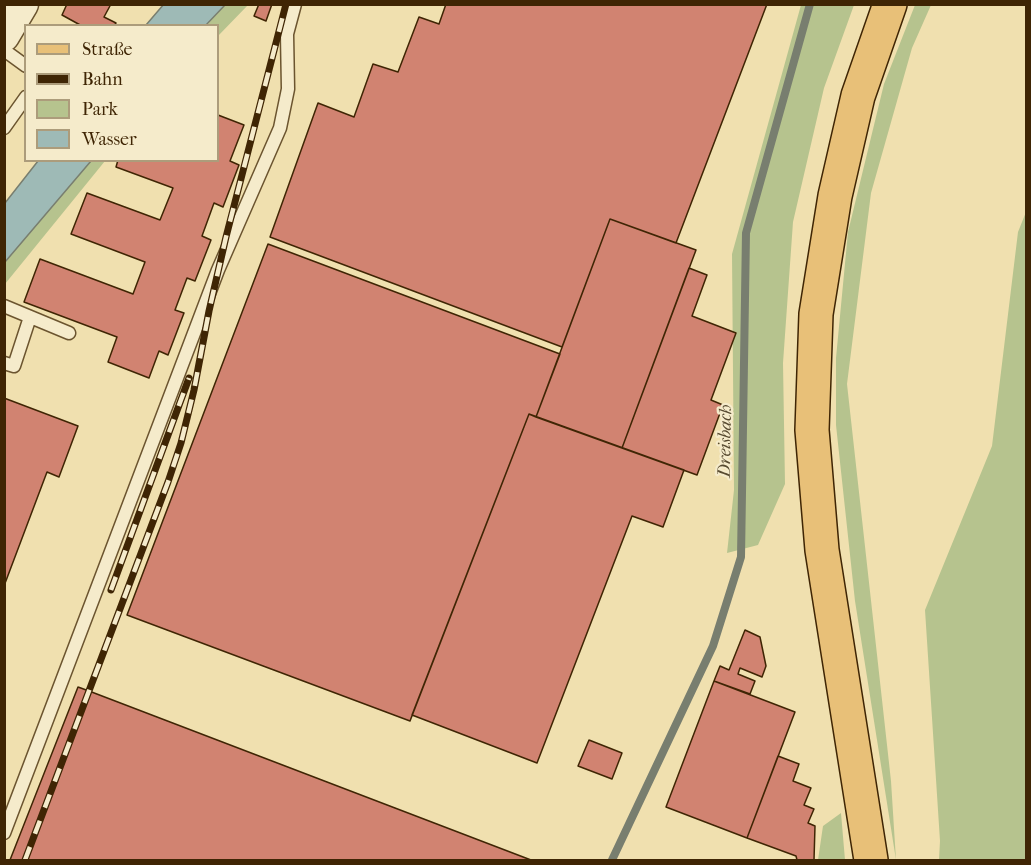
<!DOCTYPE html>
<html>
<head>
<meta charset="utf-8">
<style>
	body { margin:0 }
	#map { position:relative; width:1031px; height:865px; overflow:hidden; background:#f0e0af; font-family:"IM FELL French Canon",serif }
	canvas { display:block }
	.frame { position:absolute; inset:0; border:6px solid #3f2504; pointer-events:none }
	.legend { position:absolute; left:24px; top:24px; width:195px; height:138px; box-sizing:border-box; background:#f5ebcb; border:2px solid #ac9c7b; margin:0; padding:8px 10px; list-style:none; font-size:18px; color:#3f2504 }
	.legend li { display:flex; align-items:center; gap:12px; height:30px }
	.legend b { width:30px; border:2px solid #ac9c7b }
</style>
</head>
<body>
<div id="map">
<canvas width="1031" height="865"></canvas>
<div class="frame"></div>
<ul class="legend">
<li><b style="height:8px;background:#e8c078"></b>Straße</li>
<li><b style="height:8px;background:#3f2504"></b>Bahn</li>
<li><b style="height:16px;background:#b6c38e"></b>Park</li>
<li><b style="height:16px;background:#9ebab6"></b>Wasser</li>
</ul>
</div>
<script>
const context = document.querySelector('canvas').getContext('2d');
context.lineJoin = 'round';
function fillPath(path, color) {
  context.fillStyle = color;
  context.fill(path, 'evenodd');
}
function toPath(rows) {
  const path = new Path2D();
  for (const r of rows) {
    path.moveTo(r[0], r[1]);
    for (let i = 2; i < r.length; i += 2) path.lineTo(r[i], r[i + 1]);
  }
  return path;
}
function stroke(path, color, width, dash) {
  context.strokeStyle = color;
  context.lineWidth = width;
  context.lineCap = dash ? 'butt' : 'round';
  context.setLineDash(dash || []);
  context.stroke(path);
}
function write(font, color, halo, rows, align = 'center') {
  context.font = font + ' "IM FELL French Canon",serif';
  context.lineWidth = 4.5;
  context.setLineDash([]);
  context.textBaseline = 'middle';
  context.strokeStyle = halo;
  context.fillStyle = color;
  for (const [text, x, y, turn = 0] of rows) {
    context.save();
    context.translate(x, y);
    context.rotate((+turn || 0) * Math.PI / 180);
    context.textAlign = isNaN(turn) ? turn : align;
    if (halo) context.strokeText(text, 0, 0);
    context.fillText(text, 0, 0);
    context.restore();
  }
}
fillPath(toPath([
	[225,5,248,5,218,36,218,26,206,26],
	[801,5,854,5,824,88,793,222,783,363,785,484,758,545,727,553,734,490,732,254],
	[915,5,931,5,912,48,871,193,847,384,891,781,896,860,855,601,836,425,836,358,848,232,884,84],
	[91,161,105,161,5,284,4,262],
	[1026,212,1026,860,939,860,940,841,925,610,992,446,1018,232],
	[841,813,845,860,818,860,823,826]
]), '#b6c38e');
const water = toPath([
	[164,4,225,4,225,5,206,25,146,25,164,4],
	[38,161,91,161,5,262,5,203,38,161]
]);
fillPath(water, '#9ebab6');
stroke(water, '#787e6f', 1.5);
stroke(toPath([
	[612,860,713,646,741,557,746,233,810,4]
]), '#787e6f', 8);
const building = toPath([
	[67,4,111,4,104,17,116,23,114,26,82,26,62,15,67,4],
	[259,4,272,4,266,21,254,16,259,4],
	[446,4,767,4,676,243,610,219,562,347,270,237,318,103,354,117,373,64,398,72,419,17,439,24,446,4],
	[218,115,244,125,230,161,239,165,223,207,214,203,202,236,211,240,195,281,187,278,175,310,184,313,168,355,159,351,149,378,108,362,117,337,24,302,40,259,133,294,145,262,71,234,87,193,160,220,173,188,116,167,118,160,218,160,218,115],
	[610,219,696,250,622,448,536,417,610,219],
	[268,244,560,354,536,417,529,414,410,721,127,615,268,244],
	[689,268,707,275,692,316,736,333,711,400,723,405,697,475,622,448,689,268],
	[4,398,78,426,59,477,47,472,4,586,4,398],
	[529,414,684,470,663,527,632,516,537,763,412,715,529,414],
	[745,630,760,637,766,666,762,677,740,668,738,674,755,681,750,694,714,681,720,666,729,670,745,630],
	[714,681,795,712,747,838,666,807,714,681],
	[78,687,89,691,531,860,10,860,78,687],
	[589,740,622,753,612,779,578,766,589,740],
	[778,756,799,764,793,781,811,788,804,805,814,809,808,823,815,826,814,860,797,860,796,856,747,838,778,756]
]);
fillPath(building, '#d18371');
stroke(building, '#3f2504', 1.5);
const service = toPath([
	[4,50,26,66],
	[4,128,26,97],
	[4,306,69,333],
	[4,363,14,366,30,317],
	[4,833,218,270,280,128,288,89,287,34,295,4]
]);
const tertiary = toPath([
	[4,36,23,4]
]);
const primary = toPath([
	[871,860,822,550,812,430,816,314,835,196,858,96,890,4]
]);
stroke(service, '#6b542f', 15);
stroke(tertiary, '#6b542f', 33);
stroke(primary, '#3f2504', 36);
stroke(service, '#f5ebcb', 12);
stroke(tertiary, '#f5ebcb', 30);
stroke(primary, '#e8c078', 33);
const rail = toPath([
	[111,590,189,378],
	[25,860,168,482,181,443,194,390,209,311,226,237,286,4]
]);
stroke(rail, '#3f2504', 7);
stroke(rail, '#f5ebcb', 4.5, [14]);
write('italic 18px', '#574a30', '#f5ebcb', [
	["Dreisbach",726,441,-89]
]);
</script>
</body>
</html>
